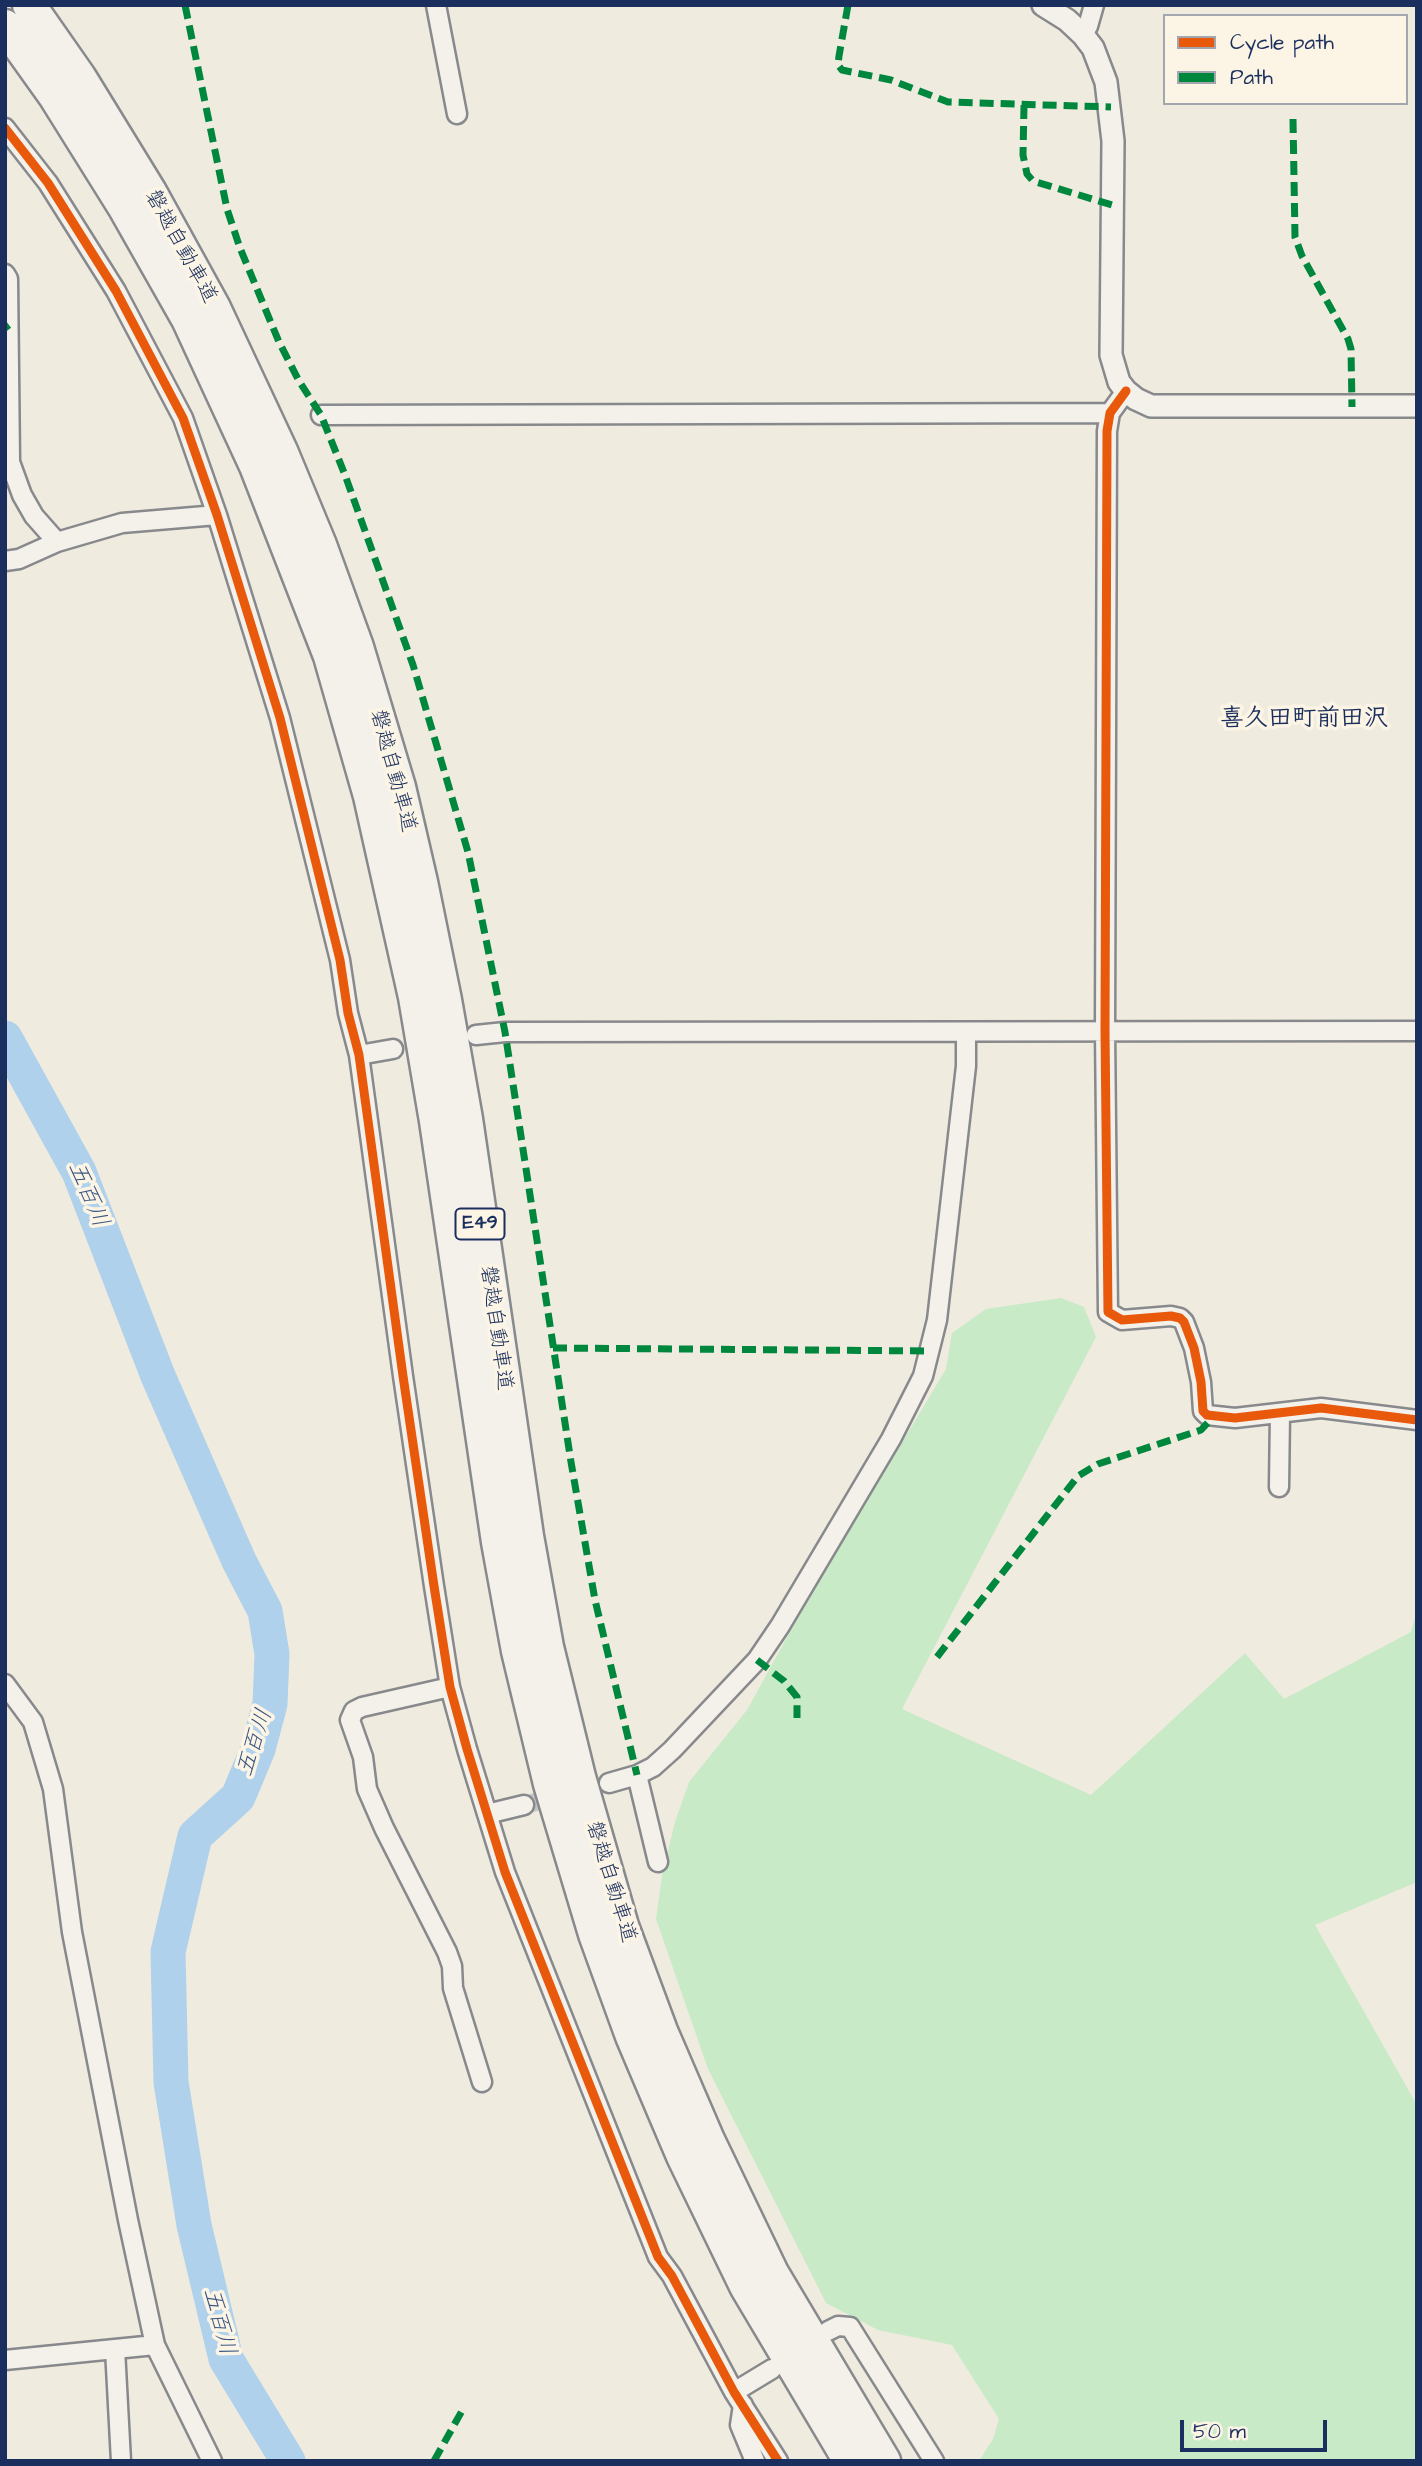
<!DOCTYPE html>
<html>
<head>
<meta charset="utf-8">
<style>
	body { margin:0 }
	#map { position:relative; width:1422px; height:2466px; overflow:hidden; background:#f0ebdf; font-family:"Architects Daughter",sans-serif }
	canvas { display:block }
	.frame { position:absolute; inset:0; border:7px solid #1b2f5e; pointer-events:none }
	.legend { position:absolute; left:1163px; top:14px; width:245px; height:91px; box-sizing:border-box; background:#fcf5e5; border:2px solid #a2a6af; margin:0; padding:9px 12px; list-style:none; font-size:21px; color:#1b2f5e }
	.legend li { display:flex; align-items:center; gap:14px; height:35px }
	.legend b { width:35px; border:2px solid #a2a6af }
	.scale { position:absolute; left:1180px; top:2420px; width:147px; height:32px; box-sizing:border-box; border:4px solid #1b2f5e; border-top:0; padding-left:9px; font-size:21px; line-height:24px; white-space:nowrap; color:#1b2f5e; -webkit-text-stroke:5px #fcf5e5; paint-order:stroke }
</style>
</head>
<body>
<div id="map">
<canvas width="1422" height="2466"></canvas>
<div class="frame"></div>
<ul class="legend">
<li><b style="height:9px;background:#e8590c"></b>Cycle path</li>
<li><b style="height:9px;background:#00873e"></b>Path</li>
</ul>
<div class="scale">50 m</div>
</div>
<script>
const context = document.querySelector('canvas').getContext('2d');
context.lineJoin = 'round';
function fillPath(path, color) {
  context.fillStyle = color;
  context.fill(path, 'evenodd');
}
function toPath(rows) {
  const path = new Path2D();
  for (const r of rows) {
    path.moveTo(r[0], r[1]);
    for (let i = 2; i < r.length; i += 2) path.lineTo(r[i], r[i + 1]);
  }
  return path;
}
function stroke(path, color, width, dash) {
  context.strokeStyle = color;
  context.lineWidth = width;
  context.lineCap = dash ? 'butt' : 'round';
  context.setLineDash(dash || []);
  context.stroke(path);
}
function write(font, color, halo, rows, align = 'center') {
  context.font = font + ' "Architects Daughter","Klee One",sans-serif';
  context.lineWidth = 7;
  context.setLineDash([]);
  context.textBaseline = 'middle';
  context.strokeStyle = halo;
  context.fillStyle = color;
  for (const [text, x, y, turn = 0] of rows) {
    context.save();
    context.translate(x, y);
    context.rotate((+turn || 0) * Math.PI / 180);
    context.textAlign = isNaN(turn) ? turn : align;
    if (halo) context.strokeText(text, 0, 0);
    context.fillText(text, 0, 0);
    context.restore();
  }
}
fillPath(toPath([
	[1061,1298,1084,1307,1096,1337,902,1709,1091,1795,1245,1653,1284,1699,1411,1632,1417,1610,1417,1882,1315,1925,1417,2105,1417,2461,979,2461,993,2439,999,2419,952,2345,878,2330,826,2303,708,2069,656,1919,662,1876,675,1822,689,1782,747,1710,802,1610,946,1369,952,1333,986,1309]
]), '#c8eac7');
stroke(toPath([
	[5,1038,79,1172,158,1376,239,1561,265,1611,272,1654,270,1704,258,1749,238,1797,195,1836,168,1952,171,2082,194,2225,226,2359,288,2461]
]), '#afd1eb', 35);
stroke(toPath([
	[524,1805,609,1783]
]), '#c5c5c5', 18, [18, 9]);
const minor = toPath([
	[436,5,457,114],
	[1083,35,1088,26,1094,5],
	[5,128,48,183,116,291,183,418,217,515,280,718,340,960,348,1013,359,1055,403,1376,434,1586,450,1687,467,1749,505,1872,658,2257,672,2276,734,2392,778,2461],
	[5,274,8,279,10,462,22,495,34,516,57,542],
	[1126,391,1110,413,1107,431,1105,1031,1108,1312,1122,1320,1171,1316,1180,1318,1184,1322,1194,1348,1201,1382,1203,1411,1207,1415,1235,1418,1321,1408,1417,1420],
	[321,415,1110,413],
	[5,561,19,559,57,542,122,523,217,515],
	[476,1035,505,1032,1417,1031],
	[359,1055,393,1049],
	[1279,1487,1280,1413],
	[5,1684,33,1722,53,1789,72,1932,128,2220,155,2345,212,2461],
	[450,1687,362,1707,354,1711,350,1720,363,1757,367,1789,384,1828,447,1952,452,1966,453,1988,482,2082],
	[637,1775,658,1862],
	[609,1783,637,1775,653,1767,672,1750,757,1660,780,1626,891,1439,923,1376,937,1320,966,1066,966,1032],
	[487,1814,524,1805],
	[828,2331,838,2326,850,2327,934,2461],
	[115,2349,121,2461],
	[5,2360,155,2345],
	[734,2392,772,2369],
	[743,2405,740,2425,755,2461]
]);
const tertiary = toPath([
	[1043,5,1067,20,1083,35,1093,48,1106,82,1113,141,1111,355,1119,382,1126,391,1136,399,1151,406,1417,406]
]);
const motorway = toPath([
	[29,5,80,78,150,192,214,308,281,451,320,545,357,647,399,787,421,882,445,1000,466,1119,527,1536,547,1647,579,1777,622,1926,661,2031,708,2140,772,2273,884,2461],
	[5,26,55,96,125,208,188,319,256,466,330,656,370,796,415,997,436,1121,498,1542,518,1651,550,1784,595,1934,632,2036,683,2156,746,2286,850,2461]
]);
stroke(minor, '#87898c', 23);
stroke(tertiary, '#87898c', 26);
stroke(motorway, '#87898c', 37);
stroke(minor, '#f4f1ea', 18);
stroke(tertiary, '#f4f1ea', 21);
stroke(motorway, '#f4f1ea', 32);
stroke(toPath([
	[185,5,227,209,240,248,279,342,299,381,321,415,345,475,413,665,468,852,505,1032,571,1462,595,1600,637,1775],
	[848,5,839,56,838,65,842,70,891,80,948,102,1111,107],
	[1024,105,1023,155,1027,174,1033,181,1112,205],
	[1293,119,1295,237,1302,256,1348,339,1351,349,1352,407],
	[5,328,9,325],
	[553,1348,930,1351],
	[937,1657,1078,1476,1098,1464,1201,1430,1213,1417],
	[757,1660,784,1681,797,1697,797,1718],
	[434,2461,463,2409]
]), '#00873e', 7, [14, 7]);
stroke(toPath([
	[5,128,48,183,116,291,183,418,217,515,280,718,340,960,348,1013,359,1055,403,1376,434,1586,450,1687,467,1749,505,1872,658,2257,672,2276,734,2392,778,2461],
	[1126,391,1110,413,1107,431,1105,1031,1108,1312,1122,1320,1171,1316,1180,1318,1184,1322,1194,1348,1201,1382,1203,1411,1207,1415,1235,1418,1321,1408,1417,1420]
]), '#e8590c', 9);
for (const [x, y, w] of [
	[480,1224,49]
]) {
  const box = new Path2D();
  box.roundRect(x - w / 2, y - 15.5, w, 31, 5);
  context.fillStyle = '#fcf5e5';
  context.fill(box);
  stroke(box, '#1b2f5e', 2);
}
write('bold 19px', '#1b2f5e', null, [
	["E49",480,1224]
]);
write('21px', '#1b2f5e', '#fcf5e5', [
	["磐越自動車道",180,247,61],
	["磐越自動車道",392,771,75],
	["磐越自動車道",495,1328,82],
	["磐越自動車道",610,1882,73]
]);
write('italic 23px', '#395582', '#fcf5e5', [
	["五百川",87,1195,67],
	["五百川",256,1743,-72],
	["五百川",218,2322,75]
]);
write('bold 24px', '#1b2f5e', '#fcf5e5', [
	["喜久田町前田沢",1304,720]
]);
</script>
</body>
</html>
